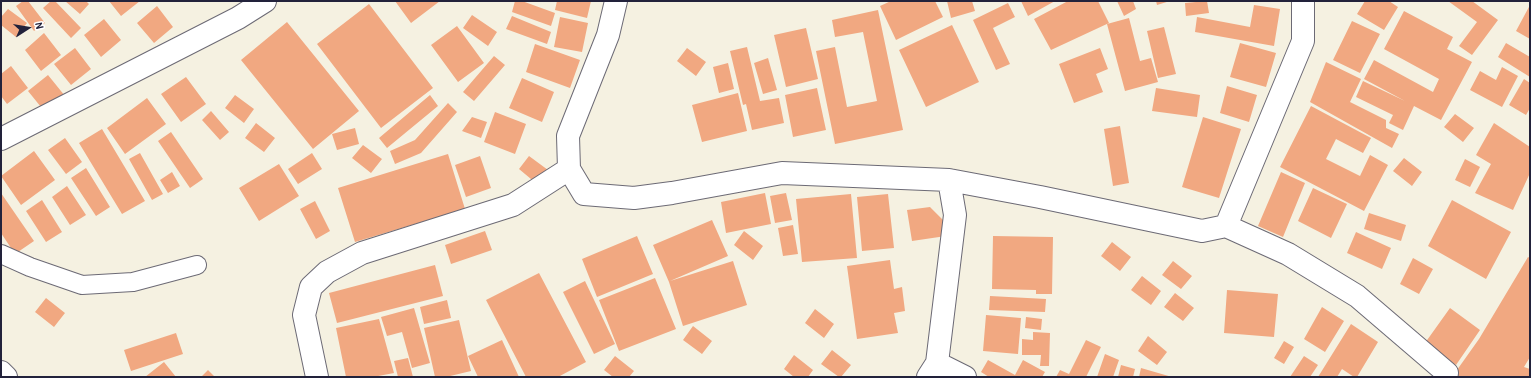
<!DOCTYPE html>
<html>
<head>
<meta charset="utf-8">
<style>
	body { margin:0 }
	#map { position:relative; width:1531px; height:378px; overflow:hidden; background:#f5f1e1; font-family:"Patrick Hand",sans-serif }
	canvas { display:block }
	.frame { position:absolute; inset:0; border:2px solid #22223b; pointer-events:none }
	.north { position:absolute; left:8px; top:8px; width:40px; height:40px; -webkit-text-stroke:3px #fff; paint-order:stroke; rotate:78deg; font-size:11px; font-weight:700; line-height:16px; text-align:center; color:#22223b }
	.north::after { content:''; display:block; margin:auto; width:14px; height:18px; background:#22223b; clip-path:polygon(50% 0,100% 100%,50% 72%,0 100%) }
</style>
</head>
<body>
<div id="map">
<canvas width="1531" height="378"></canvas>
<div class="frame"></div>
<div class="north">N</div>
</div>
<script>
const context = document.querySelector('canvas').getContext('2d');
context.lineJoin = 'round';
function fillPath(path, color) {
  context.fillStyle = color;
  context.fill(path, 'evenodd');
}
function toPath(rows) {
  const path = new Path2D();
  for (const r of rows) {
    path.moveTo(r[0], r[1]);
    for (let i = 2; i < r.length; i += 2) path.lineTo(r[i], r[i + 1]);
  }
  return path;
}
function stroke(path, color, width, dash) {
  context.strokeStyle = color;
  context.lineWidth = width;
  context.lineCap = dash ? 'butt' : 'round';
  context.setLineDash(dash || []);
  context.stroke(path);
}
fillPath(toPath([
	[23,1,28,1,45,23,34,31,16,6],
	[51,1,55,1,81,28,71,38,43,8],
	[65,1,86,1,89,4,80,14],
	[109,1,140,1,121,16],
	[395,1,440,1,411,23],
	[515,1,522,1,555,13,551,26,512,12],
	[557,1,591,1,587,18,555,10],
	[891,1,935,1,943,17,896,40,880,6],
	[947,1,972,1,975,11,951,18],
	[1021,1,1055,1,1028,16],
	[1068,1,1098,1,1109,23,1051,50,1034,19],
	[1117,1,1133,1,1136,9,1124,16],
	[1156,1,1170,1,1157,5],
	[1207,1,1209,13,1186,16,1185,3],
	[1365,1,1389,1,1398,7,1384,30,1357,14],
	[1448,1,1472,1,1498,20,1472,55,1459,46,1477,22],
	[1008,3,1015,17,993,28,1010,64,996,70,973,20],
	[369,4,433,88,381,128,317,44],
	[1254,5,1280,9,1274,46,1195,32,1197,17,1250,27],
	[1530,5,1530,39,1516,31],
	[157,6,173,27,154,43,137,23],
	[8,9,27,23,16,37,1,25,1,17],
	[878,10,903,130,835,144,816,51,835,47,847,107,877,101,863,32,835,37,832,20],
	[1404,11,1453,37,1447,49,1472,62,1441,120,1414,106,1403,130,1389,123,1393,115,1356,97,1363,81,1405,101,1364,79,1374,60,1433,92,1439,79,1384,49],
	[472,15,497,32,488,46,463,28],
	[512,16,551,32,547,44,506,29],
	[560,17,588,23,582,52,554,47],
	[1129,18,1140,61,1151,58,1158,82,1125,91,1107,24],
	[104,19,121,40,101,57,84,35],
	[1352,21,1380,34,1360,73,1333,60],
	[287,22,359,111,313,149,241,60],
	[952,25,979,82,926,107,899,50],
	[457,26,484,63,458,82,431,45],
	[1164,27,1176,74,1158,78,1147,31],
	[806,28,818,79,786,87,774,35],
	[44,33,61,55,41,71,25,50],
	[1240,43,1276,53,1266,87,1230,77],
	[1506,43,1530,57,1530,77,1498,57],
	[535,44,580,60,570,88,526,72],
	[747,47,760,101,779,98,784,123,752,130,746,104,743,105,730,51],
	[75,48,91,69,71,85,54,64],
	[687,48,706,62,696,76,677,61],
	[1100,48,1108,69,1096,74,1103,92,1074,103,1059,64],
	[494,56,505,65,474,101,463,92],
	[768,58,777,90,763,94,754,63],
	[1326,62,1361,79,1350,102,1386,120,1386,128,1399,134,1392,148,1310,102],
	[728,63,734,89,719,93,713,67],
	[11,66,28,88,7,104,1,96,1,74],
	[1502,67,1518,76,1502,107,1470,90,1480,71,1496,80],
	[48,75,65,96,45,112,28,91],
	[186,77,206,104,181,122,161,94],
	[522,78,554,92,542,122,509,108],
	[1524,79,1530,83,1530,108,1526,115,1509,105],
	[1227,86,1257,95,1249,122,1220,113],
	[817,88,826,130,793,137,785,95],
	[1156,88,1200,95,1197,117,1152,111],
	[738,93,747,131,702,142,692,105],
	[235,95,254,109,244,123,225,108],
	[430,95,438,106,387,148,379,138],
	[147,98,166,124,125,154,107,128],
	[448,103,457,112,421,153,395,164,390,151,415,140],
	[1311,106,1371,138,1363,153,1336,139,1326,159,1360,176,1370,155,1388,165,1364,211,1280,167],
	[211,111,229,132,220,140,202,120],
	[495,112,526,124,515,154,484,142],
	[1455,114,1474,128,1463,142,1444,127],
	[472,117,487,122,481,138,462,131],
	[1203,117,1241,129,1219,198,1182,187],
	[256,123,275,138,264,152,245,138],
	[1494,123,1530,147,1530,173,1513,210,1475,193,1491,164,1476,155],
	[1120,126,1129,183,1113,186,1104,129],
	[355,128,359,144,337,150,332,134],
	[102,129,145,201,122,214,79,143],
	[171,132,203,179,190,188,158,141],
	[65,138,82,162,66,174,48,150],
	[363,145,382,159,371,173,352,158],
	[34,151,55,180,21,205,1,176],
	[140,153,163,194,152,200,129,159],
	[312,153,322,169,298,184,288,169],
	[448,154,465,209,355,242,338,188],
	[480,156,491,188,466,197,455,165],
	[529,156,548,170,537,184,519,169],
	[1404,158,1422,172,1412,186,1393,171],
	[1465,159,1480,167,1470,187,1455,180],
	[279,164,299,196,259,221,239,188],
	[86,168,110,207,96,216,71,178],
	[172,172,180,186,168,193,160,180],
	[1281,172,1305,183,1283,237,1258,226],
	[67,186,86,215,70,225,52,197],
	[1313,188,1347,204,1331,238,1298,221],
	[1,193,34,241,15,254,1,233],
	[765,193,771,224,726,233,721,202],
	[786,193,792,220,775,223,770,196],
	[851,194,857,258,802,262,796,199],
	[888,194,894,248,862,251,857,197],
	[42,200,62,232,46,242,26,211],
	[1452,200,1511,232,1486,279,1428,246],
	[315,201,330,231,316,239,300,209],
	[930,207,944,221,946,236,912,241,907,210],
	[1369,213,1406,225,1401,241,1364,229],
	[712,220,728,256,670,281,733,261,747,305,683,326,669,282,653,245],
	[793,225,798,254,783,256,778,228],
	[485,231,492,250,451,264,445,245],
	[744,231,763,246,753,260,734,245],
	[1356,232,1391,248,1382,269,1347,253],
	[637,236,653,274,597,297,582,259],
	[993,236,1053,237,1052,294,1036,294,1036,290,992,289],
	[1112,242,1131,257,1120,271,1101,256],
	[1528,257,1530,258,1530,357,1524,367,1530,369,1530,377,1452,377,1479,339],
	[1413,258,1433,269,1419,294,1400,284],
	[890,260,894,289,902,287,905,311,894,313,898,333,857,339,847,266],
	[1173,261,1192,276,1181,289,1162,275],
	[435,265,443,296,337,323,329,293],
	[539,273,586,362,558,377,526,377,486,300],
	[1142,276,1161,291,1151,305,1131,290],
	[655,278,676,329,619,351,599,300],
	[585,281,615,344,594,354,563,292],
	[1227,290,1278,294,1274,337,1224,333],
	[1175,293,1194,308,1183,321,1164,307],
	[990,296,1046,299,1045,312,989,310],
	[46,298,65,313,54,327,35,312],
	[447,300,451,318,424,324,420,307],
	[1322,307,1344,321,1325,352,1304,339],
	[414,308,430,363,412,368,402,332,387,336,381,317],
	[1450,308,1480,330,1456,365,1425,343],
	[815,309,834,324,824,338,805,323],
	[986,315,1021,318,1018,354,983,351],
	[1026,317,1042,319,1041,330,1025,328],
	[379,319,394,373,373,377,346,377,336,328],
	[459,320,471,371,446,377,435,377,424,328],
	[1351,324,1378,342,1357,377,1354,377,1342,369,1337,377,1318,377],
	[693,326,712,341,702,354,683,340],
	[1033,332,1050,333,1049,366,1040,366,1041,355,1022,355,1022,339,1033,340],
	[176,333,183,354,131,371,124,350],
	[1148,336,1167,352,1157,365,1138,351],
	[502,340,519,377,478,377,468,356],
	[1086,340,1101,347,1086,377,1056,377,1060,370,1069,374],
	[1284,341,1294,347,1284,364,1274,358],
	[832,350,851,365,841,377,839,377,821,364],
	[1105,354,1119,360,1113,377,1097,377],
	[794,355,813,370,808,377,794,377,784,369],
	[615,356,634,371,629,377,613,377,604,370],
	[1304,356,1318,365,1310,377,1290,377],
	[408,358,413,377,398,377,394,361],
	[988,360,1015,375,1023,360,1045,372,1042,377,989,377,981,372],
	[164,362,176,377,145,377],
	[1121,365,1135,369,1133,377,1118,377],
	[1141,368,1172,377,1139,377],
	[208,370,215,377,201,377]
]), '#f1a881');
const lane = toPath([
	[1,254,30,267,82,285,133,282,197,265]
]);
const street = toPath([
	[616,1,608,35,568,136,569,169,584,194,634,198,672,193,782,173,949,180,1040,197,1202,231,1226,226,1288,254,1357,296,1447,373],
	[1,139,238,18,265,1],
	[1226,226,1303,41,1303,1],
	[937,363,965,377],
	[1,372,6,377],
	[317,377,304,315,311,287,327,272,362,253,513,205,569,169],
	[928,377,937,363,955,215,949,180]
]);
stroke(lane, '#6c6a75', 20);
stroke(street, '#6c6a75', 24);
stroke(lane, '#fff', 18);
stroke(street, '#fff', 22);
</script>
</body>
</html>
